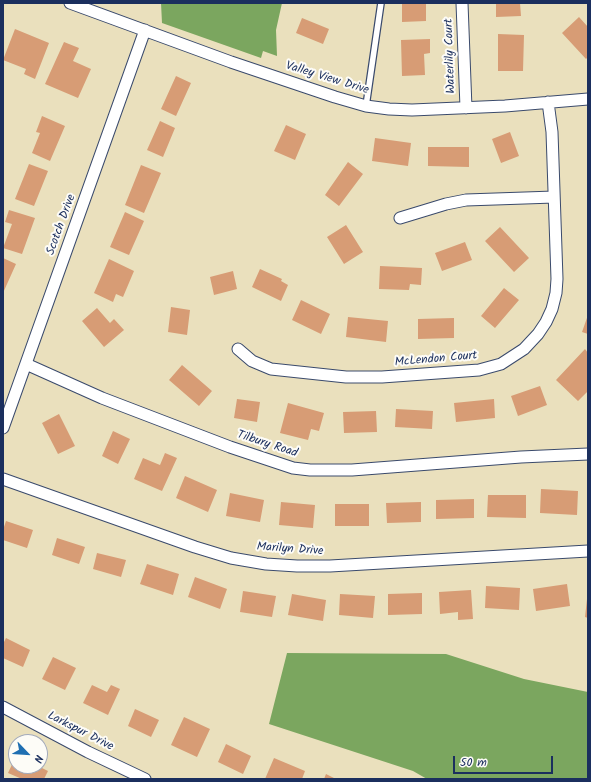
<!DOCTYPE html>
<html>
<head>
<meta charset="utf-8">
<style>
	body { margin:0 }
	#map { position:relative; width:591px; height:782px; overflow:hidden; background:#eae0bd; font-family:Kalam,sans-serif }
	canvas { display:block }
	.frame { position:absolute; inset:0; border:4px solid #1b2f5e; pointer-events:none }
	.north { position:absolute; left:8px; top:734px; width:40px; height:40px; box-sizing:border-box; background:#fdfcf7; border:1px solid #a3aaba; border-radius:50%; rotate:115deg; font-size:11px; font-weight:700; line-height:16px; text-align:center; color:#1b2f5e }
	.north::after { content:''; display:block; margin:auto; width:14px; height:18px; background:#1f6fb2; clip-path:polygon(50% 0,100% 100%,50% 72%,0 100%) }
	.scale { position:absolute; left:453px; top:756px; width:100px; height:18px; box-sizing:border-box; border:2px solid #1b2f5e; border-top:0; padding-left:5px; font-size:12px; line-height:14px; white-space:nowrap; color:#1b2f5e; -webkit-text-stroke:3px #fdfcf7; paint-order:stroke }
</style>
</head>
<body>
<div id="map">
<canvas width="591" height="782"></canvas>
<div class="frame"></div>
<div class="north">N</div>
<div class="scale">50 m</div>
</div>
<script>
const context = document.querySelector('canvas').getContext('2d');
context.lineJoin = 'round';
function fillPath(path, color) {
  context.fillStyle = color;
  context.fill(path, 'evenodd');
}
function toPath(rows) {
  const path = new Path2D();
  for (const r of rows) {
    path.moveTo(r[0], r[1]);
    for (let i = 2; i < r.length; i += 2) path.lineTo(r[i], r[i + 1]);
  }
  return path;
}
function stroke(path, color, width, dash) {
  context.strokeStyle = color;
  context.lineWidth = width;
  context.lineCap = dash ? 'butt' : 'round';
  context.setLineDash(dash || []);
  context.stroke(path);
}
function write(font, color, halo, rows, align = 'center') {
  context.font = font + ' Kalam,sans-serif';
  context.lineWidth = 4;
  context.setLineDash([]);
  context.textBaseline = 'middle';
  context.strokeStyle = halo;
  context.fillStyle = color;
  for (const [text, x, y, turn = 0] of rows) {
    context.save();
    context.translate(x, y);
    context.rotate((+turn || 0) * Math.PI / 180);
    context.textAlign = isNaN(turn) ? turn : align;
    if (halo) context.strokeText(text, 0, 0);
    context.fillText(text, 0, 0);
    context.restore();
  }
}
fillPath(toPath([
	[161,3,282,3,276,30,277,56,263,51,261,58,162,23],
	[287,653,446,654,524,679,588,692,588,779,427,779,413,771,269,724]
]), '#7ba65f');
fillPath(toPath([
	[402,3,426,3,426,21,402,22],
	[496,3,520,3,521,16,496,17],
	[579,17,588,27,588,57,586,59,562,33],
	[302,18,329,29,323,44,296,33],
	[15,29,49,43,35,79,24,74,26,69,3,60],
	[498,34,524,35,523,71,498,71],
	[430,39,430,53,424,54,425,75,402,76,401,40],
	[64,42,79,48,73,61,91,69,78,98,45,84],
	[176,76,191,83,176,116,161,109],
	[42,116,65,126,50,161,32,153,40,133,36,132],
	[160,121,175,128,163,157,147,150],
	[286,125,306,134,295,160,274,151],
	[510,132,519,156,501,163,492,139],
	[375,138,411,143,408,166,372,161],
	[428,147,469,147,469,167,428,166],
	[348,162,363,174,339,206,325,195],
	[29,164,48,171,34,206,15,199],
	[141,165,161,173,144,213,125,205],
	[9,210,35,218,22,254,3,248,12,224,5,222],
	[125,212,144,221,129,255,110,247],
	[346,225,363,252,344,264,327,237],
	[500,227,529,258,514,272,485,241],
	[465,242,472,260,442,271,435,253],
	[3,258,16,264,3,293],
	[109,259,134,271,123,297,116,294,113,302,94,293],
	[380,266,422,268,421,285,410,284,409,290,379,289],
	[260,269,282,279,281,281,288,285,281,301,252,287],
	[233,271,237,289,214,295,210,277],
	[504,288,519,300,495,328,481,316],
	[301,300,330,314,321,334,292,320],
	[171,307,190,310,187,335,168,332],
	[97,308,110,323,114,319,124,330,104,347,82,321],
	[588,315,588,334,582,332],
	[348,317,388,321,386,342,346,337],
	[454,318,454,338,418,339,418,319],
	[585,349,588,353,588,391,578,401,556,380],
	[182,365,212,391,199,406,169,380],
	[540,386,547,405,518,416,511,396],
	[237,399,260,402,257,422,234,418],
	[494,399,495,418,456,422,454,403],
	[288,403,324,413,319,431,311,429,308,440,280,433],
	[396,409,433,411,432,429,395,427],
	[376,411,377,432,344,433,343,412],
	[59,414,75,446,58,454,42,423],
	[113,431,130,439,118,464,102,456],
	[165,453,177,458,162,491,134,479,143,458,160,465],
	[185,476,217,490,208,512,176,498],
	[541,489,578,491,577,515,540,513],
	[230,493,264,500,260,522,226,516],
	[488,495,526,495,526,518,487,517],
	[474,499,474,518,436,519,436,500],
	[281,502,315,505,313,528,279,525],
	[421,502,421,522,387,523,386,503],
	[335,504,369,504,369,526,335,526],
	[6,521,33,530,27,548,3,540,3,530],
	[57,538,85,547,79,564,52,555],
	[97,553,126,560,121,577,93,569],
	[147,564,179,574,173,595,140,584],
	[195,577,227,589,220,609,188,597],
	[567,584,570,606,536,611,533,589],
	[486,586,520,588,519,610,485,608],
	[471,590,473,619,458,620,458,612,440,614,439,592],
	[243,591,276,596,272,617,240,612],
	[422,593,422,614,388,615,388,594],
	[292,594,326,600,323,621,288,615],
	[340,594,375,596,373,618,339,615],
	[587,599,588,599,588,618,585,617],
	[6,638,30,650,23,667,3,658,3,644],
	[53,657,76,668,65,690,42,679],
	[92,685,107,692,111,685,120,689,108,715,83,703],
	[135,709,159,720,151,737,128,726],
	[184,717,210,729,197,757,171,745],
	[226,744,251,756,243,774,218,762],
	[16,756,16,766,38,766,48,771,44,779,22,779,8,773],
	[274,758,305,771,302,779,265,779],
	[326,774,336,779,324,779]
]), '#d79c75');
const service = toPath([
	[366,106,381,3]
]);
const minor = toPath([
	[70,3,231,62,335,97,366,106,389,109,412,110,505,106,588,99],
	[462,3,466,108],
	[400,218,446,204,466,200,554,197],
	[238,349,252,361,271,369,346,377,382,377,479,370,501,364,524,349,538,334,546,322,552,309,556,293,557,279,552,132,548,102],
	[26,364,102,398,230,447,293,468,310,470,352,470,521,457,588,454],
	[3,428,145,30],
	[3,479,195,547,231,558,266,564,297,566,330,566,588,551],
	[3,707,88,752,145,779]
]);
stroke(service, '#3a4a6c', 8);
stroke(minor, '#3a4a6c', 13);
stroke(service, '#fff', 5.5);
stroke(minor, '#fff', 11);
write('12px', '#1b2f5e', '#fdfcf7', [
	["Waterlily Court",451,56,-92],
	["Valley View Drive",327,79,17],
	["Scotch Drive",62,225,-70],
	["McLendon Court",436,360,-5],
	["Tilbury Road",267,445,18],
	["Marilyn Drive",290,550,4],
	["Larkspur Drive",80,732,27]
]);
</script>
</body>
</html>
